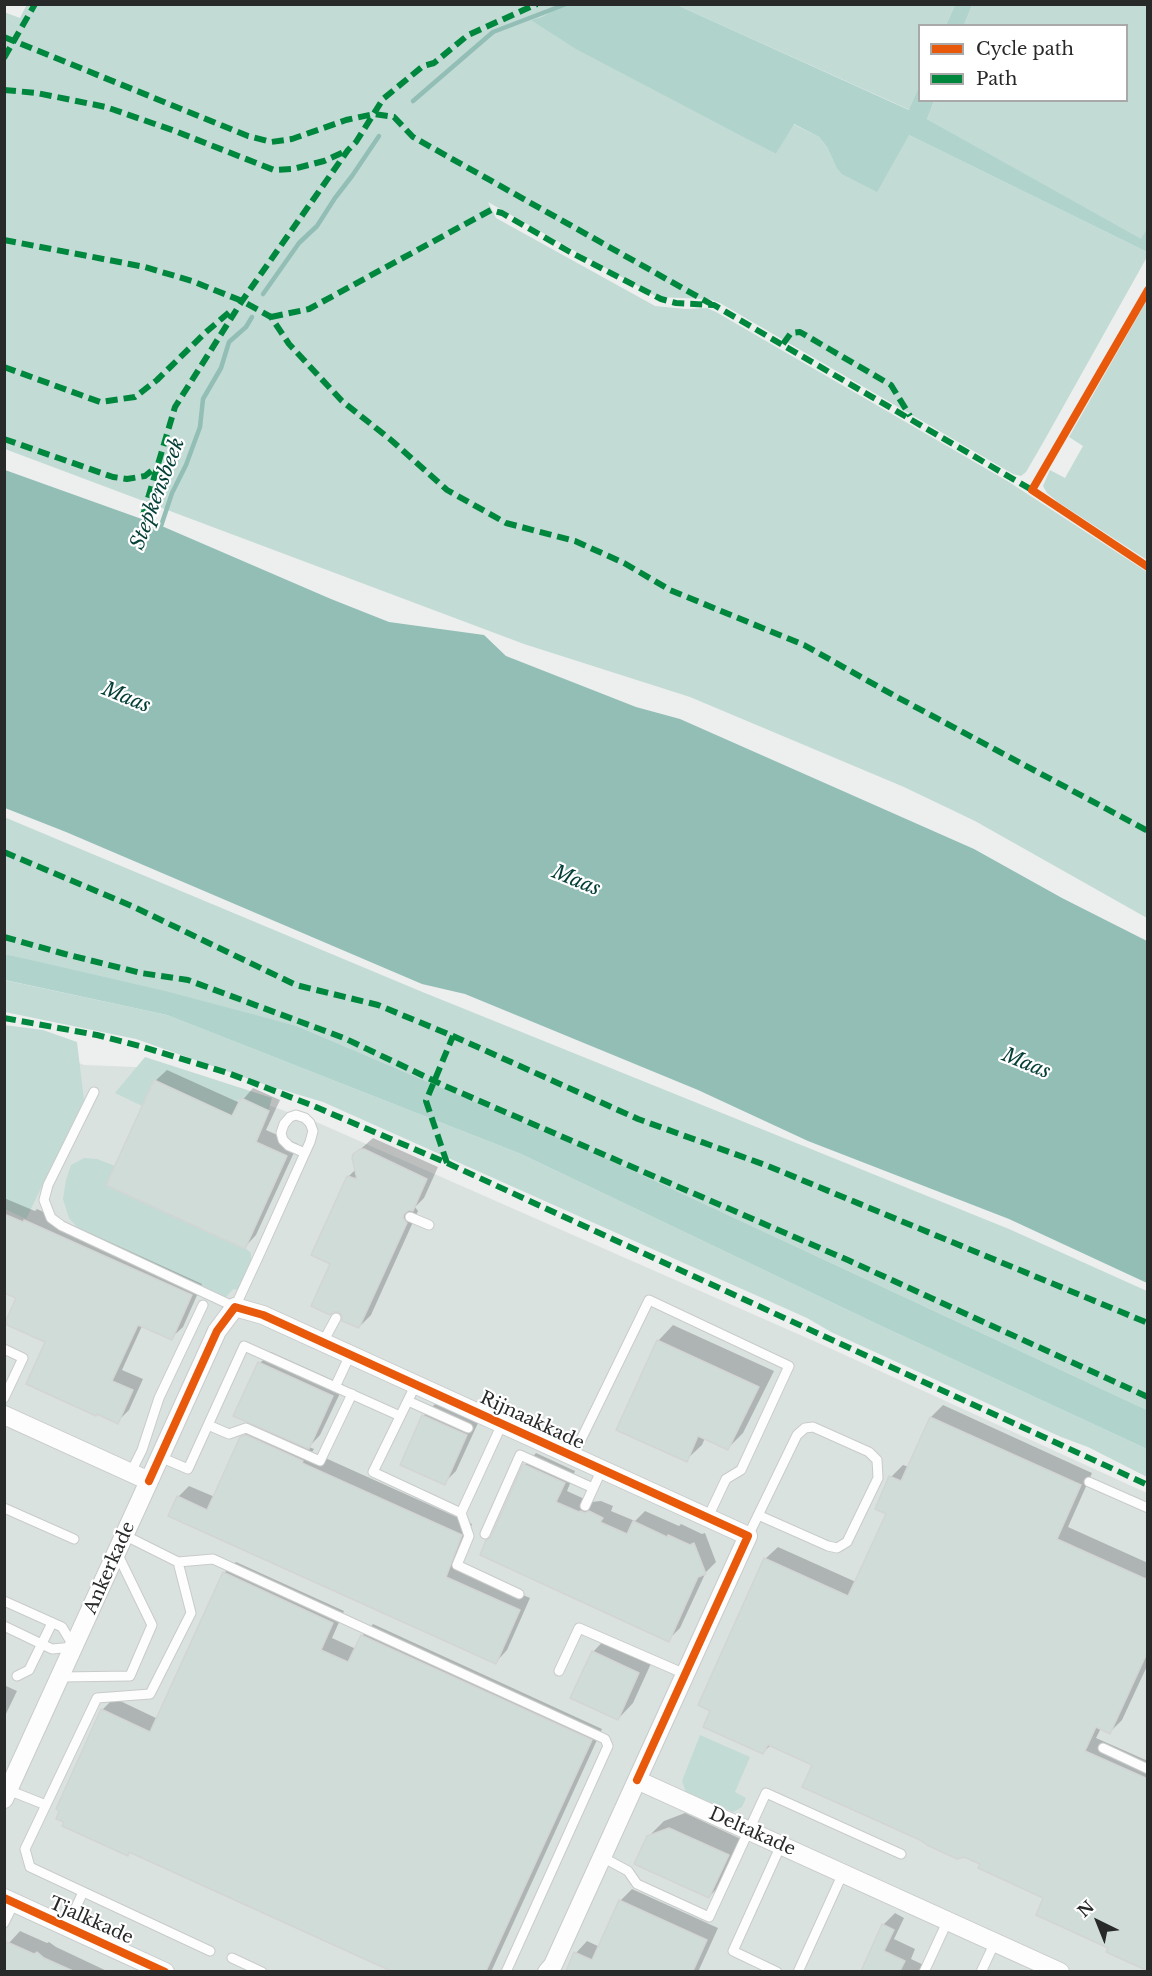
<!DOCTYPE html>
<html>
<head>
<meta charset="utf-8">
<style>
	body { margin:0 }
	#map { position:relative; width:1152px; height:1976px; overflow:hidden; background:#ecefee; font-family:"Libre Baskerville",serif }
	canvas { display:block }
	.frame { position:absolute; inset:0; border:6px solid #282929; pointer-events:none }
	.legend { position:absolute; left:918px; top:24px; width:210px; height:78px; box-sizing:border-box; background:#fff; border:2px solid #a9a9a9; margin:0; padding:8px 10px; list-style:none; font-size:18px; color:#282929 }
	.legend li { display:flex; align-items:center; gap:12px; height:30px }
	.legend b { width:30px; border:2px solid #a9a9a9 }
	.north { position:absolute; left:1068px; top:1892px; width:60px; height:60px; -webkit-text-stroke:4px #fff; paint-order:stroke; rotate:317deg; font-size:16px; font-weight:700; line-height:24px; text-align:center; color:#282929 }
	.north::after { content:''; display:block; margin:auto; width:21px; height:27px; background:#282929; clip-path:polygon(50% 0,100% 100%,50% 72%,0 100%) }
</style>
</head>
<body>
<div id="map">
<canvas width="1152" height="1976"></canvas>
<div class="frame"></div>
<ul class="legend">
<li><b style="height:8px;background:#e8590c"></b>Cycle path</li>
<li><b style="height:8px;background:#00873e"></b>Path</li>
</ul>
<div class="north">N</div>
</div>
<script>
const context = document.querySelector('canvas').getContext('2d');
context.lineJoin = 'round';
function fillPath(path, color) {
  context.fillStyle = color;
  context.fill(path, 'evenodd');
}
function toPath(rows) {
  const path = new Path2D();
  for (const r of rows) {
    path.moveTo(r[0], r[1]);
    for (let i = 2; i < r.length; i += 2) path.lineTo(r[i], r[i + 1]);
  }
  return path;
}
function stroke(path, color, width, dash) {
  context.strokeStyle = color;
  context.lineWidth = width;
  context.lineCap = dash ? 'butt' : 'round';
  context.setLineDash(dash || []);
  context.stroke(path);
}
function write(font, color, halo, rows, align = 'center') {
  context.font = font + ' "Libre Baskerville",serif';
  context.lineWidth = 4.5;
  context.setLineDash([]);
  context.textBaseline = 'middle';
  context.strokeStyle = halo;
  context.fillStyle = color;
  for (const [text, x, y, turn = 0] of rows) {
    context.save();
    context.translate(x, y);
    context.rotate((+turn || 0) * Math.PI / 180);
    context.textAlign = isNaN(turn) ? turn : align;
    if (halo) context.strokeText(text, 0, 0);
    context.fillText(text, 0, 0);
    context.restore();
  }
}
fillPath(toPath([
	[4,1032,84,1065,160,1068,314,1121,823,1345,1147,1493,1147,1971,5,1971]
]), '#dae2e0');
fillPath(toPath([
	[27,4,564,5,542,17,532,20,776,154,793,124,819,137,827,147,836,167,909,135,1147,252,1147,257,1044,441,1026,472,1021,476,1013,474,720,303,709,299,657,297,488,202,496,218,655,306,685,309,707,308,716,312,1009,482,1147,572,1147,918,975,821,904,787,690,697,524,644,5,449,4,12,20,18],
	[677,5,955,5,946,25,920,26,919,87,910,110],
	[972,5,1147,5,1148,229,1141,240,927,119,934,101,1126,100,1126,26,964,25],
	[1147,300,1148,560,1147,560,1058,502,1047,493,1043,486,1050,470,1065,478,1083,446,1069,437],
	[4,817,420,991,1009,1229,1147,1291,1147,1410,595,1153,297,1026,5,954],
	[4,980,167,1015,521,1154,877,1324,1147,1449,1147,1477,1088,1447,1061,1437,831,1332,807,1318,323,1102,266,1085,136,1039,5,1012],
	[4,1025,43,1030,77,1042,84,1100,26,1219,5,1209],
	[145,1057,272,1098,268,1112,239,1099,231,1117,153,1082,142,1106,115,1093],
	[84,1158,97,1159,115,1166,245,1248,251,1253,251,1261,238,1290,233,1289,226,1297,77,1227,69,1218,63,1199,66,1180,71,1165],
	[700,1735,750,1757,735,1792,746,1798,742,1807,733,1812,686,1792,682,1781]
]), '#c2dbd5');
fillPath(toPath([
	[564,4,677,5,909,110,919,87,920,100,934,101,927,119,1141,239,1147,229,1147,252,909,135,877,192,842,174,836,167,827,147,819,137,794,124,776,154,576,49,531,20,542,17],
	[955,5,972,5,964,25,946,25],
	[5,954,165,991,297,1026,595,1153,1147,1410,1147,1449,877,1324,521,1154,167,1015,5,980]
]), '#b0d3cc');
fillPath(toPath([
	[5,470,164,527,331,599,389,622,484,635,506,656,636,707,680,719,974,849,1062,898,1147,941,1147,1283,1009,1219,808,1141,698,1090,465,994,422,984,66,832,5,808]
]), '#92beb5');
fillPath(toPath([
	[167,1070,240,1103,253,1088,280,1100,266,1130,298,1144,256,1235,245,1247,155,1081],
	[373,1138,438,1167,424,1198,415,1207,418,1211,371,1315,359,1327,332,1263,348,1177,356,1169,354,1155],
	[4,1198,35,1211,37,1209,202,1284,183,1327,171,1338,142,1326,122,1370,143,1379,129,1410,117,1422,47,1342,18,1297,4,1291],
	[673,1325,774,1371,743,1433,728,1448,705,1438,702,1445,686,1460,658,1341],
	[271,1352,344,1385,320,1435,309,1447,314,1449,312,1452,472,1524,456,1566,530,1598,507,1650,496,1662,178,1497,189,1486,215,1497,242,1438,255,1424,260,1363],
	[435,1404,478,1423,456,1471,444,1483,423,1416],
	[943,1405,1092,1473,1068,1527,1148,1563,1148,1664,1122,1720,1110,1732,1101,1728,1096,1738,1148,1761,1148,1969,1110,1947,1045,1897,982,1863,814,1764,771,1745,763,1752,765,1559,778,1547,856,1582,888,1513,891,1477,903,1465,909,1467,931,1417],
	[536,1453,575,1471,567,1491,591,1502,601,1501,613,1506,611,1511,635,1521,645,1511,679,1526,681,1524,702,1534,705,1533,716,1562,706,1572,680,1628,668,1640,493,1536,525,1465],
	[236,1562,344,1611,332,1638,356,1649,362,1636,373,1624,602,1729,491,1972,395,1972,131,1851,127,1854,102,1710,114,1698,158,1719,224,1573],
	[608,1636,654,1657,633,1703,618,1719,593,1652],
	[4,1685,17,1691,4,1718],
	[685,1813,743,1840,724,1881,709,1897,648,1837,664,1821],
	[632,1889,718,1928,698,1972,567,1972,576,1953,587,1941,600,1947,620,1901],
	[895,1913,904,1918,894,1939,915,1949,911,1959,928,1967,926,1972,863,1972,883,1925],
	[20,1931,47,1943,49,1942,56,1947,109,1972,4,1972,4,1952,9,1943]
]), '#0003');
stroke(toPath([
	[413,101,493,32,566,4],
	[263,294,299,243,317,226,335,198,352,176,379,136],
	[160,529,172,493,186,465,200,427,203,399,221,368,229,342,246,327,252,317]
]), '#92beb5', 4.5);
const building = toPath([
	[154,1080,232,1116,241,1098,269,1111,256,1142,287,1156,245,1249,106,1185,154,1080],
	[360,1149,364,1149,427,1179,413,1211,409,1210,404,1214,403,1218,407,1223,359,1328,342,1321,342,1315,339,1312,333,1312,330,1315,311,1306,330,1264,311,1255,347,1176,357,1179,352,1158,353,1154,360,1149],
	[4,1214,23,1222,24,1220,192,1295,172,1340,138,1325,112,1381,133,1390,118,1424,97,1414,96,1416,26,1384,45,1342,7,1325,6,1320,16,1298,4,1293,4,1214],
	[657,1340,759,1387,728,1450,698,1436,687,1462,616,1430,657,1340],
	[258,1362,333,1396,309,1449,233,1416,258,1362],
	[422,1415,467,1435,445,1485,400,1465,422,1415],
	[930,1417,1081,1485,1057,1539,1148,1580,1148,1651,1110,1734,1096,1727,1085,1751,1148,1779,1148,1971,1106,1952,1108,1948,1036,1915,1043,1898,978,1868,980,1864,964,1857,957,1859,927,1845,920,1840,802,1787,812,1765,768,1745,763,1754,703,1727,710,1711,698,1705,764,1558,848,1596,886,1514,875,1509,889,1476,901,1481,930,1417],
	[246,1435,303,1461,302,1463,462,1535,446,1577,520,1610,496,1664,168,1516,177,1496,207,1510,240,1437,246,1435],
	[523,1464,565,1483,556,1502,579,1512,580,1511,585,1513,589,1511,603,1518,600,1522,627,1534,633,1521,667,1537,668,1535,690,1545,694,1543,706,1574,698,1577,669,1642,480,1555,486,1540,491,1537,523,1464],
	[223,1572,333,1623,321,1650,348,1662,361,1635,592,1740,486,1971,391,1971,129,1852,128,1856,62,1826,64,1822,56,1819,59,1811,56,1809,101,1709,150,1732,223,1572],
	[592,1651,639,1673,618,1720,570,1698,592,1651],
	[669,1828,729,1855,709,1898,634,1864,647,1836,669,1828],
	[619,1900,707,1940,693,1971,566,1971,574,1952,592,1960,619,1900],
	[882,1924,894,1930,884,1951,905,1961,900,1971,861,1971,882,1924],
	[7,1942,34,1954,37,1952,44,1958,73,1971,4,1971,4,1948,7,1942]
]);
fillPath(building, '#cfdcd8');
stroke(building, '#d3d5d4', 1.5);
const service = toPath([
	[94,1092,48,1185,44,1200,51,1218,62,1226,235,1307,260,1253,305,1153,310,1142,313,1131,310,1123,305,1118,296,1115,290,1117,284,1124,281,1133,283,1140,289,1146,305,1153],
	[410,1217,429,1225],
	[323,1342,336,1318],
	[4,1349,23,1358,4,1398],
	[416,1384,373,1472,461,1513,502,1424],
	[335,1387,350,1355],
	[408,1401,468,1428],
	[208,1425,229,1434,246,1428,320,1461,352,1394],
	[573,1456,649,1300,789,1366,741,1470,726,1479,708,1517],
	[160,1457,188,1469,244,1346,400,1416],
	[131,1472,142,1450,159,1398,203,1305],
	[1089,1482,1148,1508],
	[585,1506,602,1469],
	[4,1508,74,1539],
	[461,1513,469,1536,457,1565,519,1594],
	[485,1534,520,1455,593,1488],
	[124,1535,178,1562,213,1559,605,1739,608,1746,506,1972],
	[748,1536,797,1435,805,1428,813,1427,869,1452,877,1460,878,1478,847,1542,837,1548,828,1546,758,1515],
	[178,1562,191,1613,150,1694,97,1698,25,1849,30,1867,210,1951],
	[4,1601,62,1627,74,1647,52,1649,4,1626],
	[559,1671,579,1628,685,1674],
	[17,1676,29,1670,52,1623],
	[60,1677,130,1676,152,1625,117,1553],
	[1103,1748,1148,1769],
	[8,1790,46,1805],
	[602,1857,628,1871,637,1884,709,1917,766,1793,901,1854],
	[4,1923,14,1903],
	[67,1927,83,1892],
	[232,1958,262,1972],
	[777,1972,733,1951,781,1845],
	[798,1972,843,1873],
	[924,1972,948,1920],
	[981,1972,995,1942]
]);
const minor = toPath([
	[4,1415,149,1481,4,1799],
	[149,1481,217,1331,235,1307,263,1315,748,1536,637,1780],
	[4,1898,165,1972],
	[547,1972,553,1965,637,1780,1060,1972]
]);
stroke(service, '#c9cbcb', 11);
stroke(minor, '#c9cbcb', 20);
stroke(service, '#fcfdfc', 9);
stroke(minor, '#fcfdfc', 18);
stroke(toPath([
	[4,37,248,136,271,142,292,139,346,120,374,114,394,117,413,137,711,304],
	[4,58,35,4],
	[4,90,37,93,106,107,175,131,274,170,293,169,324,161,348,150],
	[4,240,145,267,192,281,242,301,271,317,289,344,342,401,391,440,447,490,506,523,575,541,624,563,670,590,804,645,895,696,1148,831],
	[271,317,309,309,491,210,502,213,570,252,661,299,676,303,714,305,1032,490],
	[783,344,791,333,800,332,891,385,910,416],
	[4,367,100,402,135,397,157,380,206,332,233,309],
	[4,439,113,477,127,479,145,476,156,467],
	[143,515,175,407,242,301,348,150,356,142,383,99,423,66,434,63,468,35,537,4],
	[4,852,134,907,296,985,378,1005,453,1036,638,1119,768,1166,1148,1323],
	[4,937,65,954,141,973,188,980,344,1038,445,1086,850,1261,1148,1397],
	[4,1018,97,1035,143,1047,228,1073,311,1105,447,1163,1148,1485],
	[447,1163,426,1101,453,1036]
]), '#00873e', 6, [12, 6]);
stroke(toPath([
	[1148,290,1032,490,1148,567],
	[149,1481,217,1331,235,1307,263,1315,748,1536,637,1780],
	[4,1898,165,1972]
]), '#e8590c', 8);
write('18px', '#282929', '#fff', [
	["Rijnaakkade",532,1421,25],
	["Ankerkade",110,1568,-66],
	["Deltakade",752,1832,24],
	["Tjalkkade",91,1921,24]
]);
write('italic 20px', '#043f37', '#fff', [
	["Stepkensbeek",158,494,-69],
	["Maas",126,698,22],
	["Maas",576,881,22],
	["Maas",1026,1064,22]
]);
</script>
</body>
</html>
